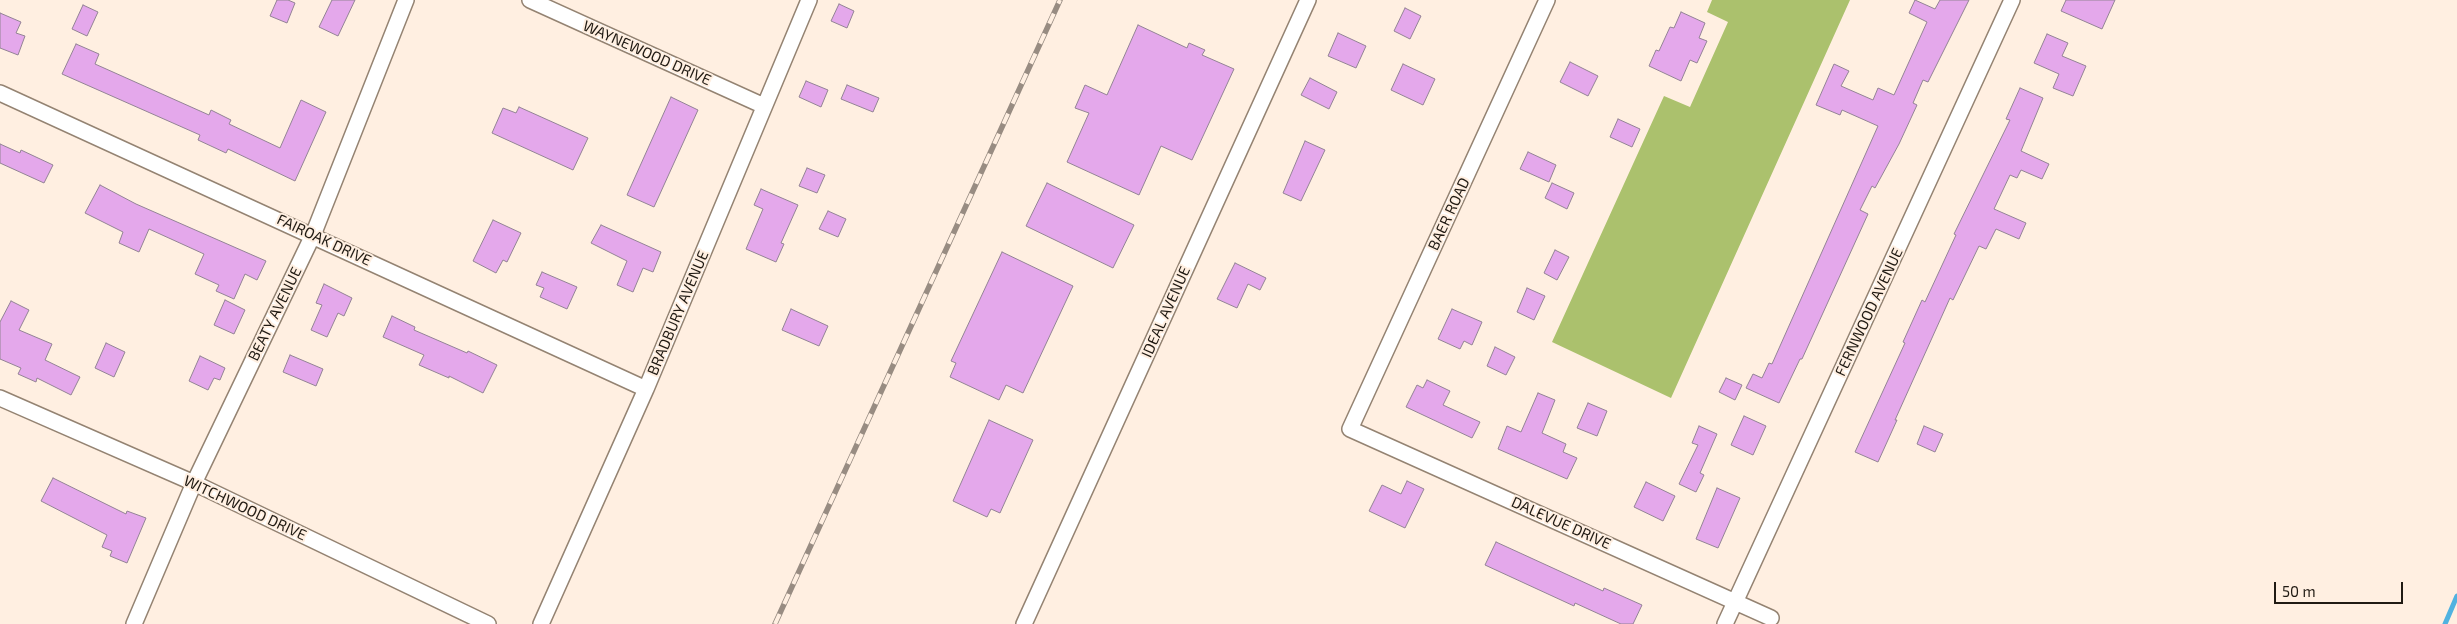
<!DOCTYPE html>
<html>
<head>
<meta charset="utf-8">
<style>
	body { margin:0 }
	#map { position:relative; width:2457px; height:624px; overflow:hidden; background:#ffefe1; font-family:"Exo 2",sans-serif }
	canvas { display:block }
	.scale { position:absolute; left:2274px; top:582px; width:129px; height:22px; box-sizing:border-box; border:2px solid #201a13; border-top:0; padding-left:6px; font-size:15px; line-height:18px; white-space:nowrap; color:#201a13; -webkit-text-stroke:4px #ffefe1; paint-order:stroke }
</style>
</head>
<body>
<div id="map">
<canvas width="2457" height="624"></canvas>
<div class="scale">50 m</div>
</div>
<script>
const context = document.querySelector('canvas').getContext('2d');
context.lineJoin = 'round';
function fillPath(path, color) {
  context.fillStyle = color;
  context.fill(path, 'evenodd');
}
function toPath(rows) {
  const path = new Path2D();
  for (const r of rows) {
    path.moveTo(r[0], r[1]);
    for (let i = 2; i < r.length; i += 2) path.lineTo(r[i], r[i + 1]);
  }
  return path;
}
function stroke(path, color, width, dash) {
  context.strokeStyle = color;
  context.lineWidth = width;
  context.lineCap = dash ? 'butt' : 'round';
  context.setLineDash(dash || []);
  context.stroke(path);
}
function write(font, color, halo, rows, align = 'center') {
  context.font = font + ' "Exo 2",sans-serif';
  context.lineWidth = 4;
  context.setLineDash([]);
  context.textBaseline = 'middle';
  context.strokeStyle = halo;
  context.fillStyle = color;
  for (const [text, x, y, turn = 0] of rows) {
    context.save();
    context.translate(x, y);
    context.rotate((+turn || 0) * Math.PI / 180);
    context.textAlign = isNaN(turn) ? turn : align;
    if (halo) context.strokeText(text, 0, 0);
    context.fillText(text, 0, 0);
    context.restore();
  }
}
fillPath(toPath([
	[1712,0,1850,0,1671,398,1552,342,1664,96,1690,107,1728,22,1707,12]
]), '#abc16d');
stroke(toPath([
	[2445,624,2457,596]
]), '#50b2e0', 5);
const building = toPath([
	[277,0,288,0,295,3,287,23,270,16,277,0],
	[332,0,355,0,338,36,319,27,332,0],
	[1915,0,1935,9,1940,0,1969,0,1928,82,1923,80,1913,103,1917,105,1899,144,1875,188,1872,186,1860,210,1868,214,1802,359,1800,359,1779,403,1746,388,1753,374,1762,378,1769,363,1772,364,1878,126,1842,110,1840,115,1816,105,1834,64,1849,71,1841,86,1873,100,1878,88,1894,95,1927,22,1909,13,1915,0],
	[2066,0,2115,0,2102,29,2061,11,2066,0],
	[839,4,854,11,847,28,831,21,839,4],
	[83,5,98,12,87,36,72,29,83,5],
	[1405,8,1421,16,1410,39,1394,31,1405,8],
	[1681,12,1705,23,1699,38,1707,41,1697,63,1690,60,1681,81,1649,66,1656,50,1659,51,1670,27,1674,28,1681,12],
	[0,13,21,22,16,33,25,36,18,55,0,48,0,13],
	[1138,25,1187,48,1189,43,1205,50,1202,55,1234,69,1192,160,1161,146,1139,195,1067,162,1089,113,1075,108,1085,85,1107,95,1138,25],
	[1338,33,1366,46,1356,68,1328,56,1338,33],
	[2047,34,2068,43,2062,56,2086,66,2073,96,2053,88,2059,74,2034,63,2047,34],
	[76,44,99,54,95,64,209,115,211,110,231,120,229,124,280,148,301,100,326,112,295,181,228,149,226,153,198,140,200,135,62,74,76,44],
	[1570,62,1598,76,1588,96,1560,82,1570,62],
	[1403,64,1435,79,1423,105,1391,90,1403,64],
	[1310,78,1337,92,1329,109,1301,95,1310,78],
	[806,81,828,90,821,107,799,97,806,81],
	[847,85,879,98,873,112,841,99,847,85],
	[2020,88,2043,98,2021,151,2049,164,2042,179,2021,170,2017,178,2010,175,1994,209,2026,223,2019,239,1996,229,1986,249,1979,246,1953,300,1950,298,1895,420,1897,420,1878,462,1855,452,1905,343,1903,342,1922,300,1925,302,1956,235,1954,234,2010,120,2006,119,2020,88],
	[671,97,698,110,654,207,627,195,671,97],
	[519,107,588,138,573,170,492,133,503,108,516,113,519,107],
	[1618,119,1640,129,1632,147,1610,137,1618,119],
	[1305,141,1325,150,1301,201,1283,193,1305,141],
	[0,144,20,153,21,150,53,165,44,183,0,163,0,144],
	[1528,152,1556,165,1549,182,1520,169,1528,152],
	[807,168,825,175,817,193,799,186,807,168],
	[1047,183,1134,225,1113,268,1026,226,1047,183],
	[1552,183,1574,193,1567,209,1545,198,1552,183],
	[100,185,136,204,266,261,257,280,245,274,234,299,216,291,219,285,195,274,204,254,149,229,139,252,119,243,123,232,85,213,100,185],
	[761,189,798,205,781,243,784,244,776,262,746,249,763,209,754,205,761,189],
	[828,211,846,219,838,237,819,229,828,211],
	[493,220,521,233,507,262,503,260,496,273,473,261,493,220],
	[601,225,661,252,653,272,643,268,633,292,617,285,627,261,591,243,601,225],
	[1555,250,1569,257,1557,280,1544,273,1555,250],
	[1002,252,1073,286,1023,393,1006,385,999,400,950,377,956,363,951,361,1002,252],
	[1235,263,1266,278,1260,290,1248,284,1237,308,1217,299,1235,263],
	[542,272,577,287,567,309,540,297,544,288,536,285,542,272],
	[324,284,352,298,344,316,338,313,327,337,311,330,322,305,316,303,324,284],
	[1527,288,1545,296,1534,320,1517,312,1527,288],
	[225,300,245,310,234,334,214,325,225,300],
	[11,301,29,310,19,330,52,344,45,360,80,377,71,395,37,378,36,382,18,374,21,368,0,359,0,322,11,301],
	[791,309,828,326,819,346,782,330,791,309],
	[1452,309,1482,322,1472,345,1464,341,1460,349,1438,339,1452,309],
	[392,316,415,327,414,330,467,353,468,351,497,365,483,393,449,376,449,378,419,365,424,355,383,337,392,316],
	[106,343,125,352,114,377,95,368,106,343],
	[1495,347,1515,357,1506,375,1487,366,1495,347],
	[290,355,323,369,316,386,283,372,290,355],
	[200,356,225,368,220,380,214,378,208,390,189,381,200,356],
	[1726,378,1742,385,1735,400,1719,392,1726,378],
	[1427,380,1450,391,1443,405,1480,422,1472,438,1406,407,1417,385,1423,388,1427,380],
	[1538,393,1555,400,1542,433,1566,444,1563,452,1577,458,1567,479,1498,449,1507,426,1521,432,1538,393],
	[1588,403,1607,411,1597,436,1577,428,1588,403],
	[1744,416,1766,426,1753,455,1731,445,1744,416],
	[989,420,1033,440,1000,513,991,509,987,517,953,501,989,420],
	[1699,426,1717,434,1700,473,1704,475,1696,492,1679,484,1698,445,1692,443,1699,426],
	[1924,426,1943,434,1935,452,1917,444,1924,426],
	[53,478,126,514,127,511,146,518,127,563,110,556,112,551,102,547,107,535,41,501,53,478],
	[1407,481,1424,489,1405,528,1369,511,1382,485,1401,494,1407,481],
	[1646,482,1675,496,1663,521,1634,507,1646,482],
	[1717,488,1740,498,1718,548,1696,539,1717,488],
	[1496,542,1603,591,1604,588,1642,605,1633,624,1621,624,1575,603,1574,606,1485,565,1496,542]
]);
fillPath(building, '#e4a8eb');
stroke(building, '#938395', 1);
const minor = toPath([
	[530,0,764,106],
	[1547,0,1350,429,1771,618],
	[0,93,646,389],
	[0,398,194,483,488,624],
	[134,624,194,483,313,235,406,0],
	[541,624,646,389,809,0],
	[1024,624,1308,0],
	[1725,624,2012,0]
]);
stroke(minor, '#948372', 18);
stroke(minor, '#fff', 15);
const rail = toPath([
	[775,624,1060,0]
]);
stroke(rail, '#988c82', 5.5);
stroke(rail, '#ffefe1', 4, [11]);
write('15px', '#201a13', '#ffefe1', [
	["WAYNEWOOD DRIVE",647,53,24],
	["BAER ROAD",1449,214,-65],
	["FAIROAK DRIVE",324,240,25],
	["IDEAL AVENUE",1166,312,-66],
	["FERNWOOD AVENUE",1869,312,-65],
	["BRADBURY AVENUE",678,313,-67],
	["BEATY AVENUE",275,314,-64],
	["WITCHWOOD DRIVE",245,508,25],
	["DALEVUE DRIVE",1561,523,24]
]);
</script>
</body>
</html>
